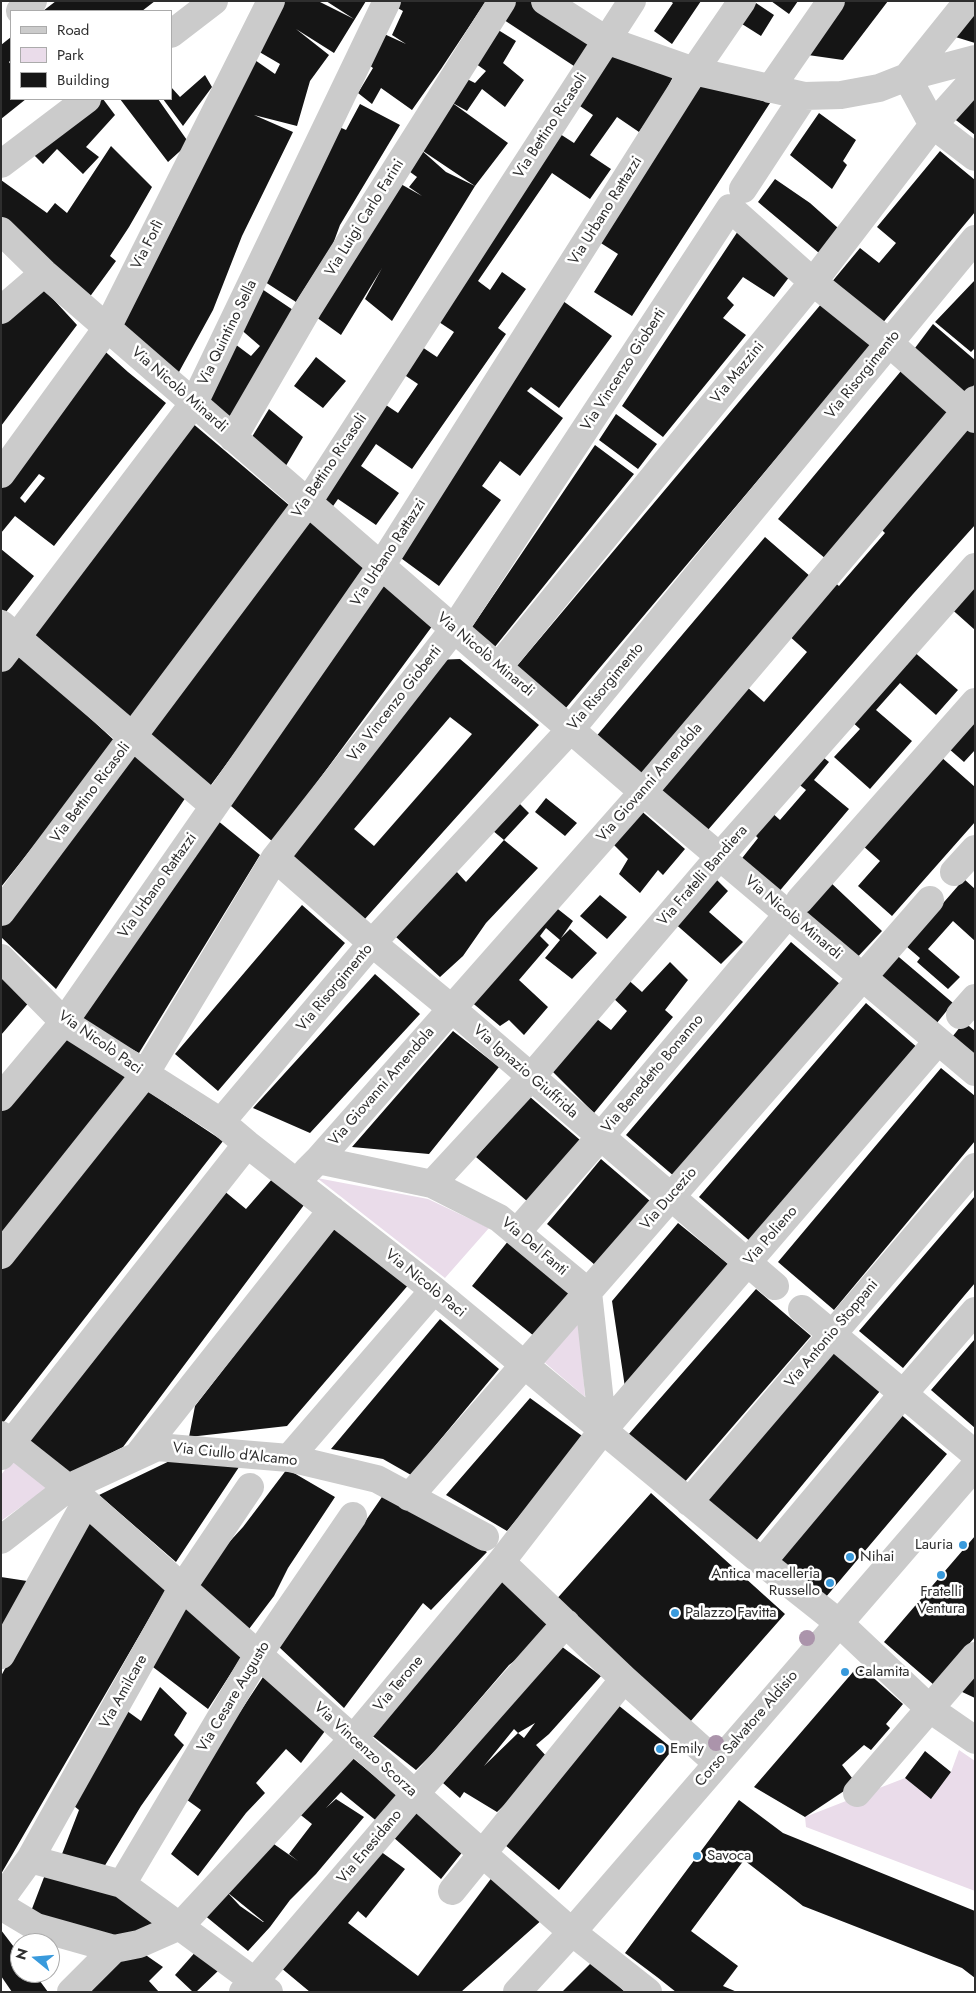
<!DOCTYPE html>
<html>
<head>
<meta charset="utf-8">
<style>
	body { margin:0 }
	#map { position:relative; width:976px; height:1993px; overflow:hidden; background:#fff; font-family:Jost,sans-serif }
	canvas { display:block }
	.frame { position:absolute; inset:0; border:2px solid #2e2e2e; pointer-events:none }
	.legend { position:absolute; left:10px; top:10px; width:162px; height:90px; box-sizing:border-box; background:#fff; border:1px solid #ababab; margin:0; padding:6px 9px; list-style:none; font-size:15px; color:#2e2e2e }
	.legend li { display:flex; align-items:center; gap:10px; height:25px }
	.legend b { width:25px; border:1px solid #ababab }
	.north { position:absolute; left:10px; top:1933px; width:50px; height:50px; box-sizing:border-box; background:#fff; border:1px solid #ababab; border-radius:50%; rotate:287deg; font-size:14px; font-weight:700; line-height:20px; text-align:center; color:#2e2e2e }
	.north::after { content:''; display:block; margin:auto; width:18px; height:22px; background:#399adc; clip-path:polygon(50% 0,100% 100%,50% 72%,0 100%) }
</style>
</head>
<body>
<div id="map">
<canvas width="976" height="1993"></canvas>
<div class="frame"></div>
<ul class="legend">
<li><b style="height:6px;background:#cbcbcb"></b>Road</li>
<li><b style="height:14px;background:#eadcea"></b>Park</li>
<li><b style="height:14px;background:#151515"></b>Building</li>
</ul>
<div class="north">N</div>
</div>
<script>
const context = document.querySelector('canvas').getContext('2d');
context.lineJoin = 'round';
function fillPath(path, color) {
  context.fillStyle = color;
  context.fill(path, 'evenodd');
}
function toPath(rows) {
  const path = new Path2D();
  for (const r of rows) {
    path.moveTo(r[0], r[1]);
    for (let i = 2; i < r.length; i += 2) path.lineTo(r[i], r[i + 1]);
  }
  return path;
}
function stroke(path, color, width, dash) {
  context.strokeStyle = color;
  context.lineWidth = width;
  context.lineCap = dash ? 'butt' : 'round';
  context.setLineDash(dash || []);
  context.stroke(path);
}
function write(font, color, halo, rows, align = 'center') {
  context.font = font + ' Jost,sans-serif';
  context.lineWidth = 5;
  context.setLineDash([]);
  context.textBaseline = 'middle';
  context.strokeStyle = halo;
  context.fillStyle = color;
  for (const [text, x, y, turn = 0] of rows) {
    context.save();
    context.translate(x, y);
    context.rotate((+turn || 0) * Math.PI / 180);
    context.textAlign = isNaN(turn) ? turn : align;
    if (halo) context.strokeText(text, 0, 0);
    context.fillText(text, 0, 0);
    context.restore();
  }
}
fillPath(toPath([
	[317,1178,428,1199,489,1228,445,1278],
	[579,1318,585,1397,543,1361],
	[13,1459,47,1488,1,1521,1,1475],
	[959,1750,975,1761,975,1891,806,1827,805,1817,905,1778,932,1798,951,1772]
]), '#eadcea');
fillPath(toPath([
	[56,1,155,1,142,11,43,11],
	[280,1,318,1,354,19,326,1,366,1,334,53,296,29,329,55,310,81,297,126,254,115,293,132,242,236,213,310,174,381,114,327,252,58,275,74,280,64,256,50],
	[397,1,486,1,441,69,412,110,381,88,372,104,358,93,373,68,365,62,382,33,406,44,392,35,403,11,394,6],
	[512,1,533,1,594,41,577,68,501,18],
	[670,1,701,1,672,44,654,31,673,3],
	[771,1,798,1,789,14],
	[837,1,888,1,843,60,801,54],
	[756,3,774,15,761,36,742,24],
	[975,6,975,43,949,35],
	[495,28,516,41,503,63,524,80,505,107,482,89,467,111,451,102,508,143,475,186,420,149,463,77,475,83,486,71,472,61],
	[11,37,11,60,9,62,11,65,11,99,26,99,1,119,1,45],
	[607,55,674,75,660,103,639,132,617,117,590,155,611,169,590,199,552,173,478,281,490,290,502,272,526,289,498,328,506,334,412,469,376,444,361,466,399,493,376,525,338,499,331,509,317,499,383,403,398,413,418,384,400,372,419,345,437,357,454,332,433,318,560,134,574,143,593,115,574,102],
	[205,75,212,87,183,126,163,99,171,99,171,87,180,97],
	[695,81,770,103,632,316,594,292,618,254,593,238],
	[975,94,975,135,952,117],
	[103,99,115,115,86,147,99,157,83,174,57,149,43,164,32,153],
	[120,99,158,99,189,143,168,162],
	[360,104,400,125,340,225,333,244,296,302,262,280,337,126,346,130],
	[819,113,856,140,843,161,847,165,832,189,790,155],
	[111,146,152,187,129,227,110,256,116,261,86,302,1,216,1,180,47,213,55,203,67,213],
	[420,149,446,172,475,186,392,321,365,299,382,268,341,335,316,317,399,183,422,196,409,187,417,177,406,169],
	[940,151,975,180,975,212,881,325,831,283,860,248,879,263,896,243,877,227],
	[775,179,810,203,838,228,819,253,758,202],
	[740,228,790,276,774,297,743,277,727,298,734,305,723,318,746,335,663,437,622,406],
	[975,280,975,348,971,352,935,322],
	[42,287,77,325,1,426,1,320],
	[259,287,296,312,227,426,201,402,231,341,251,356,260,346,238,327],
	[556,296,612,336,559,408,531,387,527,391,563,418,520,476,500,461,482,486,501,500,439,586,394,553],
	[822,303,872,345,565,709,516,667],
	[933,324,975,360,975,384,961,400,909,356],
	[99,346,128,372,166,403,54,546,15,516,1,533,1,487],
	[39,474,45,478,25,503,20,498],
	[316,357,346,381,323,408,294,386],
	[901,371,950,412,826,559,778,519],
	[269,409,303,437,284,469,247,445],
	[616,414,657,444,638,469,599,440],
	[191,422,290,506,133,721,34,634],
	[967,423,975,430,975,525,913,594,707,831,657,787,746,686,764,702,807,652,787,634,833,581,839,586,885,533,878,526],
	[595,445,634,474,494,648,470,630],
	[307,517,368,572,208,789,145,736],
	[765,537,811,577,641,778,594,739],
	[1,549,34,576,6,612,1,609],
	[975,574,975,630,947,605],
	[383,577,433,625,273,842,224,800],
	[16,650,116,742,1,887,1,669],
	[912,650,958,690,936,715,900,683,876,710,912,741,870,789,834,757,860,729,850,720],
	[460,659,539,725,364,920,292,859,292,852,436,660],
	[450,717,472,734,374,846,354,829],
	[975,719,975,750,964,762,948,748],
	[134,750,186,797,56,989,1,937,1,927],
	[819,754,829,762,814,780,849,809,777,894,739,862,758,838,752,832,770,811,780,820,806,790,796,782],
	[940,756,975,787,975,822,892,916,858,886,880,861,862,845],
	[546,798,577,823,565,836,535,812],
	[518,802,529,813,504,840,538,868,486,923,463,956,440,977,396,937,417,911,456,871,466,882,504,840,492,830],
	[638,808,685,849,663,875,658,870,640,893,619,874,628,859,610,841],
	[212,816,260,855,139,1053,77,1020],
	[713,876,728,891,709,912,743,942,721,964,672,921],
	[964,879,975,889,975,941,953,921,928,949,960,977,948,989,917,962,920,958,906,946],
	[829,881,882,931,852,963,799,913],
	[600,895,627,917,607,939,580,916],
	[302,905,345,943,218,1091,175,1054],
	[554,906,573,921,561,938,570,929,597,953,572,979,545,958,560,940,546,928,540,936,549,945,519,980,548,1007,524,1035,509,1020,500,1026,469,1000],
	[791,942,841,985,675,1177,626,1135],
	[893,952,953,1003,932,1029,872,977],
	[670,962,688,980,665,1010,673,1017,594,1113,549,1068,593,1016,611,1030,627,1011,611,996,625,977,642,992],
	[1,973,31,1000,1,1035],
	[375,974,420,1014,310,1133,253,1108],
	[866,1003,919,1049,752,1243,699,1197],
	[964,1022,975,1031,975,1063,949,1041],
	[453,1031,499,1067,429,1154,352,1147],
	[65,1033,129,1074,1,1235,1,1110],
	[941,1068,975,1096,975,1141,834,1310,778,1262],
	[143,1088,223,1141,3,1423,1,1422,1,1268],
	[529,1096,580,1140,528,1202,476,1157],
	[601,1159,650,1201,595,1265,547,1224],
	[273,1178,307,1201,123,1447,64,1477,24,1443,223,1190,246,1209],
	[975,1196,975,1283,903,1368,859,1331],
	[338,1221,416,1276,287,1426,189,1437,195,1406],
	[678,1223,732,1267,626,1394,612,1301],
	[509,1240,571,1291,534,1336,472,1286],
	[756,1289,811,1336,683,1484,628,1435],
	[440,1319,499,1369,411,1475,383,1459,331,1449],
	[975,1339,975,1428,931,1390],
	[832,1350,880,1391,756,1541,708,1500],
	[530,1398,585,1438,507,1531,446,1495],
	[898,1412,947,1454,820,1604,771,1563],
	[180,1456,243,1461,176,1562,99,1495],
	[287,1469,335,1497,288,1568,274,1596,249,1629,195,1584,222,1550,243,1527],
	[651,1493,785,1614,689,1723,554,1602],
	[384,1494,487,1552,431,1610,423,1603,344,1708,279,1647],
	[88,1517,168,1586,1,1874,1,1676],
	[975,1536,975,1637,934,1685,884,1642],
	[497,1572,555,1621,530,1649,509,1665,436,1750,416,1770,370,1734],
	[1,1577,27,1581,1,1633],
	[184,1606,242,1656,208,1709,149,1664],
	[561,1646,601,1676,549,1734,536,1745,548,1758,516,1794,497,1812,464,1792,460,1798,443,1783],
	[535,1723,524,1738,518,1733],
	[514,1729,518,1733,484,1766],
	[859,1665,903,1704,886,1724,890,1728,871,1750,864,1745,842,1765,856,1783,805,1817,754,1787],
	[975,1672,975,1698,958,1690],
	[265,1674,325,1731,301,1763,286,1749,256,1783,265,1793,246,1813,198,1876,171,1854,201,1810,183,1797,224,1731,240,1712],
	[160,1687,187,1713,174,1735,184,1745,141,1806,104,1867,62,1854,79,1810,69,1802,123,1708,141,1721],
	[618,1705,673,1749,559,1890,505,1845],
	[925,1751,951,1772,931,1799,905,1778],
	[349,1755,400,1797,379,1823,341,1792,326,1808,336,1799,364,1817,316,1874,290,1900,270,1927,248,1951,203,1914,271,1842,298,1861,289,1854,312,1824,297,1812],
	[227,1892,264,1922,263,1922,240,1906],
	[739,1800,783,1833,975,1911,975,1978,962,1968,803,1906,744,1860,691,1931,738,1966,723,1986,737,1992,676,1992,657,1977,625,1953],
	[418,1807,464,1850,441,1879,393,1837],
	[380,1851,405,1869,366,1918,358,1911,348,1923,418,1976,493,1876,544,1918,461,1992,310,1992,280,1967,299,1943,326,1919,341,1896],
	[46,1872,136,1898,167,1928,123,1938,30,1914],
	[1,1930,20,1955,20,1973,34,1973,48,1992,12,1992,1,1976],
	[137,1949,163,1967,149,1981,159,1992,86,1992,113,1967],
	[198,1949,219,1970,196,1992,193,1992,175,1975],
	[593,1961,625,1992,562,1992]
]), '#151515');
stroke(toPath([
	[545,1,606,40,694,71,804,96,841,95,879,88,907,77,975,59],
	[968,1,907,77,933,125,975,157],
	[20,11,33,1],
	[171,34,214,1],
	[770,89,831,1],
	[1,164,87,99],
	[743,189,804,96],
	[1,231,44,273,454,629,643,792,975,1072],
	[1,310,44,273],
	[233,438,309,307,502,1],
	[1,474,107,328,271,1],
	[1,624,214,806],
	[1,658,194,403,387,1],
	[499,666,813,282,933,125,975,78],
	[275,858,372,943,451,1008,775,1286],
	[954,872,975,849],
	[800,900,975,702],
	[1,912,308,502,632,1],
	[1,958,64,1022,221,1122,247,1144,434,1290,762,1562,839,1623,930,1709,975,1740],
	[960,1015,975,998],
	[1,1097,64,1022,381,566,694,71,742,1],
	[221,1122,372,943,571,729,975,239],
	[318,1160,643,792,975,400],
	[307,1171,318,1160,432,1184,499,1218,588,1292,603,1430],
	[432,1184,531,1077,719,857,975,567],
	[517,1232,601,1136,788,914],
	[1,1255,145,1074,275,858,454,629,730,208,813,282,889,343,975,419],
	[802,1309,975,1454],
	[1,1435,68,1488],
	[138,1455,332,1210],
	[1,1456,247,1144],
	[289,1458,434,1290],
	[409,1497,930,900],
	[689,1502,975,1167],
	[1,1540,68,1488,157,1447,289,1458,377,1479,485,1537],
	[501,1562,624,1679,717,1763],
	[762,1562,902,1395,975,1311],
	[1,1655,86,1502,483,1854,572,1932,648,1992],
	[857,1793,975,1656],
	[30,1859,122,1884,269,1992],
	[122,1884,258,1655,353,1516],
	[452,1891,624,1679],
	[1,1899,30,1859,182,1588,250,1487],
	[1,1906,36,1927,114,1949],
	[71,1992,114,1949,139,1944,180,1926,353,1739,501,1562,603,1430,938,1041],
	[243,1992,255,1981,415,1794,566,1623],
	[517,1992,572,1932,975,1466]
]), '#cbcbcb', 28);
context.fillStyle = '#ab94ab';
for (const [x, y] of [
	[807,1638],
	[716,1743]
]) {
  context.beginPath();
  context.arc(x, y, 8, 0, 2 * Math.PI);
  context.fill();
}
for (const [x, y, r, color] of [
	[963,1545,5,"#399adc"],
	[850,1557,5,"#399adc"],
	[941,1575,5,"#399adc"],
	[830,1583,5,"#399adc"],
	[675,1613,5,"#399adc"],
	[845,1672,5,"#399adc"],
	[660,1749,5,"#399adc"],
	[697,1856,5,"#399adc"]
]) {
  const dot = new Path2D();
  dot.arc(x, y, r, 0, 2 * Math.PI);
  context.fillStyle = color;
  context.fill(dot);
  stroke(dot, '#fff', 2);
}
write('15px', '#2e2e2e', '#fff', [
	["Via Bettino Ricasoli",551,126,-57],
	["Via Urbano Rattazzi",606,211,-58],
	["Via Luigi Carlo Farini",365,218,-58],
	["Via Forlì",148,245,-63],
	["Via Quintino Sella",228,333,-64],
	["Via Vincenzo Gioberti",624,370,-57],
	["Via Mazzini",738,373,-51],
	["Via Risorgimento",863,375,-51],
	["Via Nicolò Minardi",179,390,41],
	["Via Bettino Ricasoli",330,466,-56],
	["Via Urbano Rattazzi",389,553,-57],
	["Via Nicolò Minardi",485,655,40],
	["Via Risorgimento",606,687,-50],
	["Via Vincenzo Gioberti",395,704,-52],
	["Via Giovanni Amendola",650,783,-49],
	["Via Bettino Ricasoli",91,793,-53],
	["Via Fratelli Bandiera",703,876,-49],
	["Via Urbano Rattazzi",158,886,-55],
	["Via Nicolò Minardi",793,918,40],
	["Via Risorgimento",335,988,-50],
	["Via Nicolò Paci",100,1043,35],
	["Via Ignazio Giuffrida",525,1072,41],
	["Via Benedetto Bonanno",653,1074,-50],
	["Via Giovanni Amendola",382,1087,-49],
	["Via Ducezio",669,1199,-49],
	["Via Polieno",771,1236,-49],
	["Via Del Fanti",534,1247,40],
	["Via Nicolò Paci",425,1284,39],
	["Via Antonio Stoppani",832,1334,-50],
	["Via Ciullo d'Alcamo",235,1455,6],
	["Via Terone",399,1684,-50],
	["Via Amilcare",124,1692,-61],
	["Via Cesare Augusto",234,1697,-59],
	["Corso Salvatore Aldisio",747,1729,-49],
	["Via Vincenzo Scorza",365,1750,42],
	["Via Enesidano",370,1847,-50]
]);
write('15px', '#2e2e2e', '#fff', [
	["Lauria",953,1545,"right"],
	["Nihai",860,1557],
	["Antica macelleria",820,1574,"right"],
	["Russello",820,1591,"right"],
	["Fratelli",941,1592,"center"],
	["Ventura",941,1609,"center"],
	["Palazzo Favitta",685,1613],
	["Calamita",855,1672],
	["Emily",670,1749],
	["Savoca",707,1856]
], 'left');
</script>
</body>
</html>
